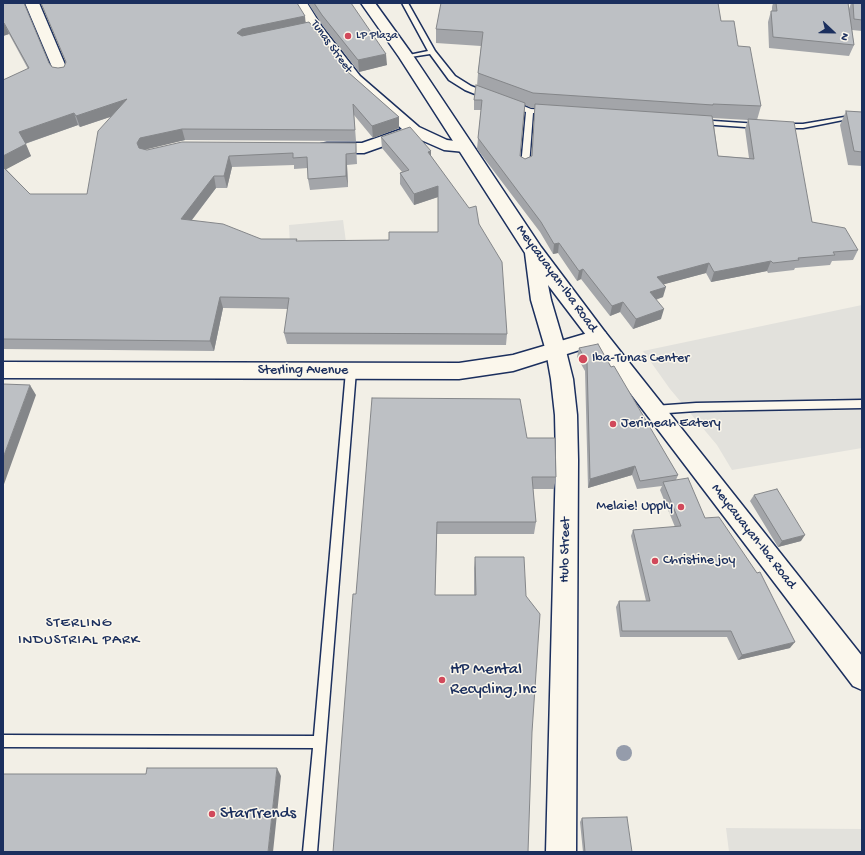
<!DOCTYPE html>
<html>
<head>
<meta charset="utf-8">
<style>
	body { margin:0 }
	#map { position:relative; width:865px; height:855px; overflow:hidden; background:#f2efe6; font-family:"Gochi Hand",sans-serif }
	canvas { display:block }
	.frame { position:absolute; inset:0; border:4px solid #1b2f5e; pointer-events:none }
	.north { position:absolute; left:813px; top:12px; width:40px; height:40px; -webkit-text-stroke:3px #fbf7ec; paint-order:stroke; rotate:112deg; font-size:11px; font-weight:700; line-height:16px; text-align:center; color:#1b2f5e }
	.north::after { content:''; display:block; margin:auto; width:14px; height:18px; background:#1b2f5e; clip-path:polygon(50% 0,100% 100%,50% 72%,0 100%) }
</style>
</head>
<body>
<div id="map">
<canvas width="865" height="855"></canvas>
<div class="frame"></div>
<div class="north">N</div>
</div>
<script>
const context = document.querySelector('canvas').getContext('2d');
context.lineJoin = 'round';
function fillPath(path, color) {
  context.fillStyle = color;
  context.fill(path, 'evenodd');
}
function toPath(rows) {
  const path = new Path2D();
  for (const r of rows) {
    path.moveTo(r[0], r[1]);
    for (let i = 2; i < r.length; i += 2) path.lineTo(r[i], r[i + 1]);
  }
  return path;
}
function stroke(path, color, width, dash) {
  context.strokeStyle = color;
  context.lineWidth = width;
  context.lineCap = dash ? 'butt' : 'round';
  context.setLineDash(dash || []);
  context.stroke(path);
}
function write(font, color, halo, rows, align = 'center') {
  context.font = font + ' "Gochi Hand",sans-serif';
  context.lineWidth = 3;
  context.setLineDash([]);
  context.textBaseline = 'middle';
  context.strokeStyle = halo;
  context.fillStyle = color;
  for (const [text, x, y, turn = 0] of rows) {
    context.save();
    context.translate(x, y);
    context.rotate((+turn || 0) * Math.PI / 180);
    context.textAlign = isNaN(turn) ? turn : align;
    if (halo) context.strokeText(text, 0, 0);
    context.fillText(text, 0, 0);
    context.restore();
  }
}
fillPath(toPath([
	[343,220,346,242,290,247,289,225],
	[862,305,862,448,732,470,717,445,670,389,643,351],
	[726,828,862,829,862,852,729,852]
]), '#e2e1dc');
const lane = toPath([
	[402,3,408,3,435,51,455,76,471,86,491,94,491,98,485,98,465,90,449,80,430,54,404,58,404,56,428,51,402,3],
	[510,103,516,103,531,109,547,110,551,112,547,114,533,113,529,166,525,168,521,166,526,112,510,107,510,103],
	[862,114,862,118,843,120,803,128,781,128,777,126,781,124,803,124,862,114],
	[698,120,759,124,763,126,759,128,701,124,697,122,698,120],
	[351,367,354,368,356,371,317,852,303,852,313,748,3,747,3,735,314,736,346,371,348,368,351,367],
	[862,400,862,408,696,411,654,414,651,413,649,410,651,407,654,406,696,403,862,400]
]);
const street = toPath([
	[25,3,39,3,69,74,67,77,62,78,57,77,55,74,25,3],
	[293,3,307,3,322,27,360,76,419,127,447,140,471,143,473,147,471,151,465,152,444,150,412,136,364,153,327,153,321,152,319,148,321,144,327,143,362,143,402,129,350,82,311,32,293,3],
	[598,330,605,332,608,337,605,342,513,371,459,379,3,378,3,362,459,363,513,355,598,330]
]);
const secondary = toPath([
	[361,3,375,3,414,57,541,247,605,332,862,656,862,690,853,686,548,285,551,300,566,351,573,379,577,415,578,460,576,852,546,852,556,460,555,415,551,379,546,351,531,300,525,253,399,57,361,3]
]);
stroke(lane, '#1b2f5e', 3);
stroke(street, '#1b2f5e', 3);
stroke(secondary, '#1b2f5e', 3);
fillPath(lane, '#fbf7ec');
fillPath(street, '#fbf7ec');
fillPath(secondary, '#fbf7ec');
context.fillStyle = '#959cab';
for (const [x, y] of [
	[624,753]
]) {
  context.beginPath();
  context.arc(x, y, 8, 0, 2 * Math.PI);
  context.fill();
}
fillPath(toPath([
	[3,3,52,67,58,68,64,67,66,63,41,3,297,3,306,23,348,72,399,117,399,128,373,138,354,115,356,141,185,140,144,149,147,150,356,143,357,164,347,165,348,187,310,190,308,179,308,168,294,169,294,165,232,167,227,188,216,188,192,220,261,239,297,239,297,241,389,240,438,232,438,197,414,205,400,184,400,173,402,172,382,148,381,137,431,151,431,156,479,224,507,334,506,345,287,344,284,333,288,309,223,308,214,351,4,349,3,348,3,80,28,69,9,34,3,36],
	[110,117,87,194,30,194,6,169,31,156,25,144,78,125,80,127],
	[308,3,351,3,387,65,359,72,323,26],
	[773,3,848,3,849,9,851,3,862,3,862,31,852,30,854,45,849,56,769,48,768,22,771,11,772,11,772,7],
	[721,21,738,46,761,106,757,120,812,222,858,250,853,260,832,261,830,265,795,268,794,270,768,273,767,271,711,282,706,273,664,284,663,297,656,300,661,319,633,329,620,312,610,316,581,279,577,281,558,253,553,254,540,232,477,149,478,138,481,110,474,110,474,100,477,86,478,73,481,46,436,43,436,29],
	[525,105,531,108,535,108,531,156,525,159,520,156],
	[713,118,748,120,745,129,749,158,718,156],
	[846,111,862,112,862,166,848,165,840,125],
	[579,348,611,367,678,475,676,480,705,518,790,648,738,660,727,637,620,637,616,607,619,601,646,601,631,536,633,530,675,527,660,490,662,486,637,489,632,475,588,488,585,371,577,357],
	[527,438,556,477,554,489,533,489,536,522,534,534,437,534,435,595,474,595,474,568,475,557,526,596,356,594],
	[754,495,801,541,778,547,750,501],
	[582,818,632,852,583,852,580,822]
]), '#a3a5a9');
fillPath(toPath([
	[305,16,306,27,244,41,237,33,242,29],
	[4,23,9,34,3,36,3,24],
	[386,54,387,65,359,72,358,60],
	[127,99,131,110,80,127,76,116],
	[74,113,78,125,24,144,19,132],
	[399,117,399,128,373,138,372,126],
	[182,129,185,140,144,150,141,154,137,143,140,138],
	[26,144,31,156,3,171,3,156],
	[431,151,431,162,428,152],
	[346,154,347,165,348,187,346,176],
	[229,156,232,167,227,188,224,176],
	[214,176,216,188,184,230,181,219],
	[438,186,438,197,414,205,414,194],
	[559,243,558,253,553,254,554,244],
	[771,261,767,271,711,282,714,272],
	[709,263,706,273,654,287,657,277],
	[583,269,581,279,577,281,579,271],
	[666,287,663,297,647,302,650,292],
	[220,297,223,308,214,351,210,341],
	[623,302,620,312,610,316,612,306],
	[664,309,661,319,633,329,636,319],
	[30,385,36,395,3,487,3,458],
	[635,466,632,475,588,488,590,479],
	[805,535,801,541,778,547,782,541],
	[795,642,790,648,738,660,742,655],
	[277,768,281,776,273,852,268,852]
]), '#848689');
const building = toPath([
	[3,3,24,3,49,63,52,67,58,68,64,67,66,62,41,3,297,3,305,16,242,29,237,33,242,36,309,22,348,72,399,117,372,126,353,104,355,130,182,129,140,138,137,143,139,148,147,150,182,142,356,143,356,153,346,154,346,176,308,179,307,157,293,158,293,153,229,156,224,176,214,176,181,219,223,224,261,239,297,239,296,241,389,240,389,232,438,232,438,186,414,194,400,173,409,170,381,137,410,127,431,151,428,152,469,208,476,206,479,224,502,262,507,334,284,333,289,298,220,297,210,341,3,339,3,167,30,194,87,194,98,131,127,99,76,116,74,113,19,132,26,144,3,156,3,80,29,68,4,23,3,24,3,3],
	[314,3,351,3,386,54,358,60,322,15,314,3],
	[441,3,718,3,721,21,734,21,738,46,750,47,761,106,713,104,713,105,533,93,478,73,483,32,436,29,441,3],
	[776,3,848,3,854,45,773,37,771,11,777,11,776,3],
	[853,3,862,3,862,20,854,19,853,3],
	[476,85,525,103,520,156,525,159,532,156,535,104,712,116,718,156,754,159,748,119,794,122,812,222,845,228,858,250,833,252,835,255,798,258,799,260,773,263,771,261,714,272,709,263,657,277,666,287,650,292,664,309,636,319,623,302,612,306,583,269,579,271,559,243,554,244,541,222,478,138,482,100,474,100,476,85],
	[846,111,862,112,862,152,854,151,846,111],
	[598,344,611,367,614,366,678,475,640,481,635,466,590,479,587,362,579,348,598,344],
	[3,384,30,385,3,458,3,384],
	[372,398,520,399,527,438,555,438,556,477,532,477,536,522,437,522,435,595,476,595,475,557,524,557,526,596,540,614,532,732,528,852,333,852,353,594,356,594,372,398],
	[688,478,705,518,719,517,757,573,760,572,795,642,742,655,731,631,622,631,619,601,650,601,633,530,681,526,663,482,688,478],
	[777,489,805,535,782,541,754,495,777,489],
	[147,768,277,768,268,852,3,852,3,774,146,774,147,768],
	[627,817,632,852,585,852,582,818,627,817]
]);
fillPath(building, '#bdc0c4');
stroke(building, '#848689', 1);
for (const [x, y, r, color] of [
	[348,36,4,"#d1495b"],
	[583,359,5,"#d1495b"],
	[613,424,4,"#d1495b"],
	[681,507,4,"#d1495b"],
	[655,561,4,"#d1495b"],
	[442,680,4,"#d1495b"],
	[212,814,4,"#d1495b"]
]) {
  const dot = new Path2D();
  dot.arc(x, y, r, 0, 2 * Math.PI);
  context.fillStyle = color;
  context.fill(dot);
  stroke(dot, '#fbf7ec', 1.5);
}
write('12px', '#1b2f5e', '#fbf7ec', [
	["LP Plaza",356,36]
], 'left');
write('12px', '#1b2f5e', '#fbf7ec', [
	["Tunas Street",331,47,54]
]);
write('14px', '#1b2f5e', '#fbf7ec', [
	["Meycauayan-Iba Road",556,279,54],
	["Sterling Avenue",303,371],
	["Meycauayan-Iba Road",753,537,52],
	["Hulo Street",566,550,-89]
]);
write('14px', '#1b2f5e', '#fbf7ec', [
	["Iba-Tunas Center",592,359],
	["Jerimeah Eatery",621,424],
	["Melaie! Upply",673,507,"right"],
	["Christine joy",663,561]
], 'left');
context.letterSpacing = '1px';
write('15px', '#1b2f5e', '#fbf7ec', [
	["STERLING",79,624],
	["INDUSTRIAL PARK",79,641]
]);
context.letterSpacing = '0px';
write('17px', '#1b2f5e', '#fbf7ec', [
	["HP Mental",450,670],
	["Recycling,Inc",450,690],
	["StarTrends",220,814]
], 'left');
</script>
</body>
</html>
